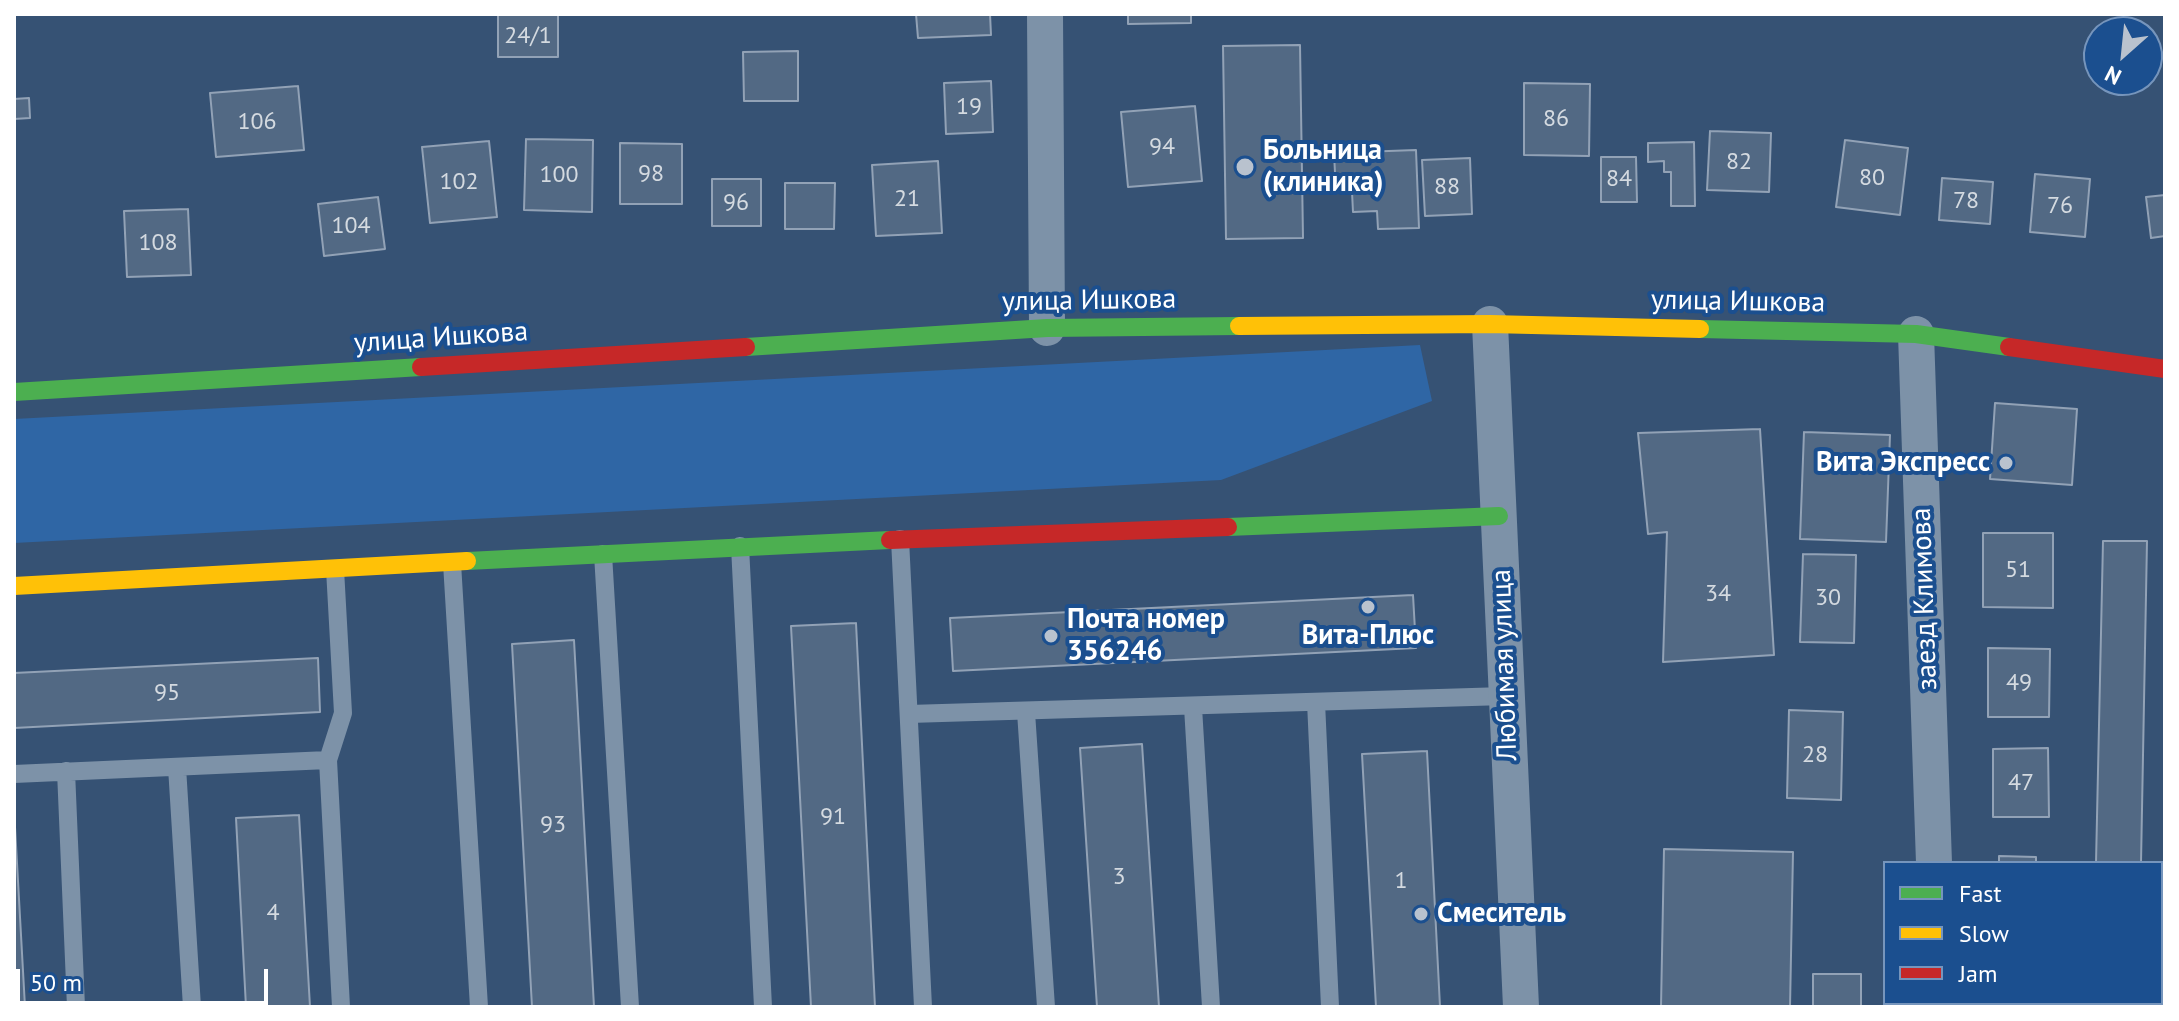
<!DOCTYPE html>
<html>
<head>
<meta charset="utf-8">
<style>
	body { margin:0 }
	#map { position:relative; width:2179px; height:1021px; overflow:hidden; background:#365274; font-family:"PT Sans",sans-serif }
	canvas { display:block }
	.frame { position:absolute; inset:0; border:16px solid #fff; pointer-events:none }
	.legend { position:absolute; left:1883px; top:861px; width:280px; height:144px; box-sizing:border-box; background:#1b4f8f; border:2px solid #7695bc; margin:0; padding:10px 14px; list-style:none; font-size:24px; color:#fff }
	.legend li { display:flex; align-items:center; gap:16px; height:40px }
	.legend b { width:40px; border:2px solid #7695bc }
	.north { position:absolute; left:2083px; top:16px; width:80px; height:80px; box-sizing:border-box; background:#1b4f8f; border:2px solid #7695bc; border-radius:50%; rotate:207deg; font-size:22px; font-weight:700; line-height:32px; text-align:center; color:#fff }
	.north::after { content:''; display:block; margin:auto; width:28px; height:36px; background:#b9c2ce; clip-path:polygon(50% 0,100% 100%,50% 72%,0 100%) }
	.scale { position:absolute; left:16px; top:969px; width:252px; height:36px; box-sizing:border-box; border:4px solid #fff; border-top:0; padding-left:10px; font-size:24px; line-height:28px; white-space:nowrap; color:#fff; -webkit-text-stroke:6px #1b4f8f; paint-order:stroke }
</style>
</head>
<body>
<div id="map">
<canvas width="2179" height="1021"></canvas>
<div class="frame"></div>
<ul class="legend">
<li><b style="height:10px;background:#4caf50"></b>Fast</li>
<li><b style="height:10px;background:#ffc107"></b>Slow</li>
<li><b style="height:10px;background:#c62828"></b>Jam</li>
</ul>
<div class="north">N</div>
<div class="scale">50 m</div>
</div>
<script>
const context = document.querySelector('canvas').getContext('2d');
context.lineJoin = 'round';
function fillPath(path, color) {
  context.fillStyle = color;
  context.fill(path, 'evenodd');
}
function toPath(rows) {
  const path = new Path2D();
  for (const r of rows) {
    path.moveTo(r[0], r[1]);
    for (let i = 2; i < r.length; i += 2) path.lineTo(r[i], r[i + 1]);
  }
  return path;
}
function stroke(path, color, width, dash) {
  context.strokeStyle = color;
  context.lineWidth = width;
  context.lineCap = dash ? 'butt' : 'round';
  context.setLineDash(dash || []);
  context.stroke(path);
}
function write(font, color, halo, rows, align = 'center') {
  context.font = font + ' "PT Sans",sans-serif';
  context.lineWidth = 8;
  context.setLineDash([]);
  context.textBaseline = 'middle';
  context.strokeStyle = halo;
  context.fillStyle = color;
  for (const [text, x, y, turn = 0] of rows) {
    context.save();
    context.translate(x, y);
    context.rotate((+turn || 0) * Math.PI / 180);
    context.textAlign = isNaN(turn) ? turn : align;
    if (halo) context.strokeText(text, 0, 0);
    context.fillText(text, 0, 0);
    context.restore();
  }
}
fillPath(toPath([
	[1420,345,1432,401,1221,480,14,543,14,419]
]), '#2f66a5');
const building = toPath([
	[498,14,558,14,558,57,498,57,498,14],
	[916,14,990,14,991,35,918,38,916,14],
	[1128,14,1191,14,1191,23,1128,24,1128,14],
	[1300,45,1303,238,1226,239,1223,46,1300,45],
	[798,51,798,101,744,101,743,52,798,51],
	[991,81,993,132,946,134,944,83,991,81],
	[1524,83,1590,84,1589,156,1524,155,1524,83],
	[298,86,304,150,216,157,210,93,298,86],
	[29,98,30,118,14,119,14,99,29,98],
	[1195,106,1202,181,1128,187,1121,112,1195,106],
	[1710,131,1771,133,1769,192,1707,190,1710,131],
	[526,139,593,140,592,212,524,210,526,139],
	[1845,140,1908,148,1900,215,1836,207,1845,140],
	[489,141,497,217,430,223,422,147,489,141],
	[1694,142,1695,206,1671,206,1671,172,1664,172,1664,161,1648,162,1648,143,1694,142],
	[620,143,682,144,682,204,620,204,620,143],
	[1416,150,1419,228,1378,229,1377,211,1353,212,1352,192,1336,193,1334,153,1416,150],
	[1601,157,1636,157,1637,202,1601,202,1601,157],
	[1470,158,1472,214,1425,216,1422,160,1470,158],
	[938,161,942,233,876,236,872,165,938,161],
	[2035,174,2090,179,2085,237,2030,232,2035,174],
	[1942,178,1993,182,1990,224,1939,220,1942,178],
	[712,179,761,179,761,226,712,226,712,179],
	[785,183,835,183,834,229,785,229,785,183],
	[2165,195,2165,236,2151,238,2146,197,2165,195],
	[378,197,385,249,324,256,318,204,378,197],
	[188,209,191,275,127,277,124,211,188,209],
	[1995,403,2077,409,2072,485,1990,479,1995,403],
	[1760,429,1774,655,1663,662,1667,532,1648,534,1638,433,1760,429],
	[1804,432,1890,435,1886,542,1800,539,1804,432],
	[1983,533,2053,533,2053,608,1983,607,1983,533],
	[2103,541,2147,541,2141,863,2096,863,2103,541],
	[1803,554,1856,555,1854,643,1800,642,1803,554],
	[1413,595,1416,648,953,671,950,618,1413,595],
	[856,623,875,1007,811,1007,791,626,856,623],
	[574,640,594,1007,532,1007,512,644,574,640],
	[1988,648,2050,649,2049,717,1988,717,1988,648],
	[318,658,320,712,14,728,14,673,318,658],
	[1789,710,1843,712,1841,800,1787,798,1789,710],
	[1142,744,1159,1007,1097,1007,1080,748,1142,744],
	[2048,748,2049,817,1993,817,1993,749,2048,748],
	[1427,751,1440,1007,1376,1007,1362,754,1427,751],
	[14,809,25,1007,14,1007,14,809],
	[299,815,310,1007,246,1007,236,818,299,815],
	[1664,849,1793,852,1790,1007,1661,1007,1664,849],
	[1999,856,2036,857,2036,863,1999,863,1999,856],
	[1813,974,1861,974,1861,1007,1813,1007,1813,974],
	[1998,1003,2060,1003,2059,1007,1998,1007,1998,1003],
	[2093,1003,2138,1003,2138,1007,2093,1007,2093,1003]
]);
fillPath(building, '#526984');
stroke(building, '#92a2b6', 2);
stroke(toPath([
	[900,539,923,1007],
	[740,546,763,1007],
	[603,554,630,1007],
	[452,563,479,1007],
	[335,569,343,713,328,760,341,1007],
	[1316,702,1330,1007],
	[1193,707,1211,1007],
	[1026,712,1046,1007],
	[909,714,1505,696],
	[177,767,192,1007],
	[66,771,76,1007],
	[14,774,328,760]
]), '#7d92a8', 18);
stroke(toPath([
	[1045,14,1047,328],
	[1490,324,1521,1007],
	[1916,334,1934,863],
	[1939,1003,1939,1007]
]), '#7d92a8', 36);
stroke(toPath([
	[1700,329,1916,334,2009,347],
	[746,347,1047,328,1239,326],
	[14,392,421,367],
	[1228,527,1499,516],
	[467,561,890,540]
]), '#4caf50', 18);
stroke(toPath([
	[1239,326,1490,324,1700,329],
	[14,586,467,561]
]), '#ffc107', 18);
stroke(toPath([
	[2009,347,2165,369],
	[421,367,746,347],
	[890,540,1228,527]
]), '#c62828', 18);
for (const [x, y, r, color] of [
	[1245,167,10,"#b9c2ce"],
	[2006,463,8,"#b9c2ce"],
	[1368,607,8,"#b9c2ce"],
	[1051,636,8,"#b9c2ce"],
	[1421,914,8,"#b9c2ce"]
]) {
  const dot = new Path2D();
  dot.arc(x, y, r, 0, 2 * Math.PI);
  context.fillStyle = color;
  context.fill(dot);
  stroke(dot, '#1b4f8f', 3);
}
write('24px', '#d4dae0', null, [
	["24/1",528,36],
	["19",969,107],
	["86",1556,119],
	["106",257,122],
	["94",1162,147],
	["82",1739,162],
	["98",651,174],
	["100",559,175],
	["80",1872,178],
	["84",1619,179],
	["102",459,182],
	["88",1447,187],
	["21",907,199],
	["78",1966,201],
	["96",736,203],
	["76",2060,206],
	["104",351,226],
	["108",158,243],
	["51",2018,570],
	["34",1718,594],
	["30",1828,598],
	["49",2019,683],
	["95",167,693],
	["28",1815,755],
	["47",2021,783],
	["91",833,817],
	["93",553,825],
	["3",1119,877],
	["1",1401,881],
	["4",273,913]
]);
write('bold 28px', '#fff', '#1b4f8f', [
	["Больница",1263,151],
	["(клиника)",1263,183],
	["Вита Экспресс",1990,463,"right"],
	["Почта номер",1067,620],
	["356246",1067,652],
	["Вита-Плюс",1368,636,"center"],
	["Смеситель",1437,914]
], 'left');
write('28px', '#fff', '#1b4f8f', [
	["улица Ишкова",1089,301,-1],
	["улица Ишкова",1738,302,1],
	["улица Ишкова",441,338,-4],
	["заезд Климова",1925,599,-92],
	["Любимая улица",1505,665,-92]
]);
</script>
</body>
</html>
